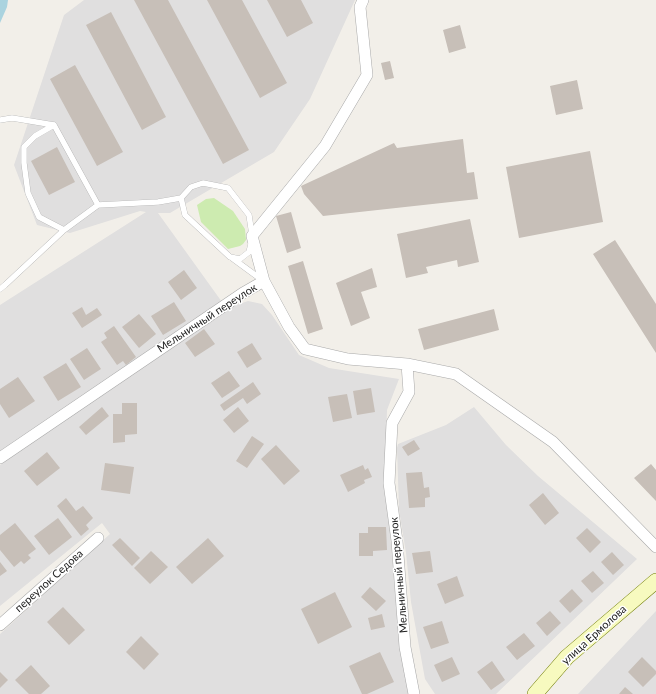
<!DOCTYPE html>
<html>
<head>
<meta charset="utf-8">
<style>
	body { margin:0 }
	canvas { display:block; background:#f2efe9 }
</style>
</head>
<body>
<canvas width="656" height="694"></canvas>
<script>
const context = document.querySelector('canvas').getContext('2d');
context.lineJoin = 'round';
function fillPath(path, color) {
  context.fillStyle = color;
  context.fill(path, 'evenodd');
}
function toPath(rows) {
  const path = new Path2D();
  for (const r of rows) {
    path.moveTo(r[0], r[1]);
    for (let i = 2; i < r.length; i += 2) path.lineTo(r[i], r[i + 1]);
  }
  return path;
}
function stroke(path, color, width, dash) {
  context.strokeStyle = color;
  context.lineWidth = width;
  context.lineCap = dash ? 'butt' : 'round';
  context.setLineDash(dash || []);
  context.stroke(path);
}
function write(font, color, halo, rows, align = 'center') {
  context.font = font + ' Lato,sans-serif';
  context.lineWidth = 3;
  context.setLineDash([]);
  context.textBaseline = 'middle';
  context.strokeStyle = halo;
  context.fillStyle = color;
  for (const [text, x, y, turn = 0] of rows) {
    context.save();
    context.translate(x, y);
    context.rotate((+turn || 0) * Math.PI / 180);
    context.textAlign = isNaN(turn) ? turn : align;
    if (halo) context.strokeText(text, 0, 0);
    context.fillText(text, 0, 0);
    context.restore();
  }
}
fillPath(toPath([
	[84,0,355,0,310,99,274,152,170,213,158,213,222,302,0,453,0,305,146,212,140,211,70,233,37,225,14,165,64,15],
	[248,301,262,304,272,315,299,355,329,368,399,379,387,410,385,475,398,625,411,694,0,694,0,634,110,534,102,523,0,606,0,465,228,308],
	[474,407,506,445,538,476,637,559,496,694,435,694,425,679,411,602,406,553,399,510,397,448,398,444,446,425],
	[656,611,656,694,578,694]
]), '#e0dfdf');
fillPath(toPath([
	[214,198,233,211,245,229,246,240,243,244,240,246,228,249,201,222,197,205,206,199]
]), '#cdebb0');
fillPath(toPath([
	[0,0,8,0,7,7,0,23]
]), '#aad3df');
fillPath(toPath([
	[134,0,168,0,249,150,223,164],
	[207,0,242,0,287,83,260,98],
	[267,0,301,0,313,23,287,37],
	[111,12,166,117,142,130,86,25],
	[460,25,466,48,449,53,443,30],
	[390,61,394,78,385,80,381,63],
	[75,65,123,152,97,166,50,79],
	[577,80,583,109,556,115,550,86],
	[463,139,467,173,474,172,478,199,323,216,304,194,301,186,394,143,397,148],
	[57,147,75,182,49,195,31,161],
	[590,151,603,222,519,238,506,167],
	[291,212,301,248,287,253,276,216],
	[470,219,479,262,458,267,457,260,426,267,428,273,406,278,397,234],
	[615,240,656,304,656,353,593,254],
	[303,261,323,329,308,334,288,266],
	[372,268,377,287,361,292,370,318,351,326,336,283],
	[184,270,197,288,181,300,168,282],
	[174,302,186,321,163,335,151,316],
	[82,307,86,315,97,308,102,315,82,328,72,313],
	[494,309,499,330,424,350,418,329],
	[139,314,156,334,139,348,122,327],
	[114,326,136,357,126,365,123,361,117,365,101,342,107,338,104,333],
	[204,329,215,344,195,357,185,343],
	[252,343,262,359,247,368,237,352],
	[87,348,101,369,84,380,70,359],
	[66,363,81,387,58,401,43,377],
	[229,371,240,386,222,398,211,383],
	[18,377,35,401,9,418,0,404,0,389],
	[253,382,261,394,247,404,243,398,224,411,220,405],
	[371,388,375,412,357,415,353,391],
	[347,394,352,418,333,422,328,397],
	[122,403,137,403,137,434,125,435,125,442,113,443,113,414,122,414],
	[102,407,109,416,86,435,79,427],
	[238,407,249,421,234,433,223,420],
	[252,436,264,444,247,468,236,461],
	[414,440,420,449,408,456,402,447],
	[276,445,300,471,284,485,261,459],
	[47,452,60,468,37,486,24,471],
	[105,463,134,467,130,494,101,490],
	[651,464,656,470,656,501,634,478],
	[363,465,365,470,368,468,372,477,364,480,365,483,348,492,340,475],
	[422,472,424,488,429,487,430,497,425,498,425,507,409,508,406,473],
	[543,493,559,513,545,525,529,505],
	[66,498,76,511,83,506,93,518,86,525,89,529,81,536,57,506],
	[58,518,72,537,49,555,34,536],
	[15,523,36,549,28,555,31,558,24,564,21,561,14,567,0,550,0,535],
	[368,527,386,527,387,550,373,551,373,556,359,556,359,533,368,533],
	[587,528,601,542,590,553,576,538],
	[120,538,140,558,132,566,112,545],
	[208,538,224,556,192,584,176,567],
	[151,551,168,567,150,584,134,568],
	[430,551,433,572,416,574,412,553],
	[612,552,624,565,613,575,601,562],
	[0,562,7,571,0,576],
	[593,571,604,583,592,593,581,581],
	[457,576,464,596,445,604,437,584],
	[370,587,386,601,376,611,361,597],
	[572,589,583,601,570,613,559,601],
	[335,592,352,627,318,644,301,609],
	[63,607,85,630,69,645,47,622],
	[550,611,561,623,547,636,536,623],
	[382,614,385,627,371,630,368,618],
	[442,621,449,643,431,649,423,627],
	[524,633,535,646,517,660,506,647],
	[141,636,159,654,144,670,126,652],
	[380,652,394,682,367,694,362,694,349,666],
	[452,657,460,674,442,682,434,665],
	[642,657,656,671,656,674,643,687,628,672],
	[492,661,505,680,491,690,477,672],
	[31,665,50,686,41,694,29,694,15,680],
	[0,672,8,680,0,688],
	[625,687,633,694,619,694]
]), '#c7bfb8');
const lane = toPath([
	[0,120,12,118,54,125,98,205],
	[54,125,35,136,24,147,24,163,28,193,39,217,64,230],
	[181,198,191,187,203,183,228,188,249,215,252,235],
	[232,258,262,280],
	[0,289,5,285,64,230,98,205,158,202,181,198,185,215,230,257,240,259,249,252,251,244]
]);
const street = toPath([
	[264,281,252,236,325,146,367,75,360,7,363,0],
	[407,364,409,392,392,423,389,483,397,541,405,647,414,694],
	[0,458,243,293,264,281,289,327,305,349,348,359,407,364,456,374,553,442,656,547],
	[0,625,98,538]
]);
const secondary = toPath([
	[535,694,567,657,656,581]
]);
stroke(lane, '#a9a9a9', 6);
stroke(street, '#a9a9a9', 12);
stroke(secondary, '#707d05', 16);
stroke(lane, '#fff', 5.5);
stroke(street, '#fff', 11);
stroke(secondary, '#f7fabf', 15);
write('11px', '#222', '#fff', [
	["Мельничный переулок",207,318,-33],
	["Мельничный переулок",399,575,-95],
	["переулок Седова",49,581,-42],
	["улица Ермолова",594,635,-42]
]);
</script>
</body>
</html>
